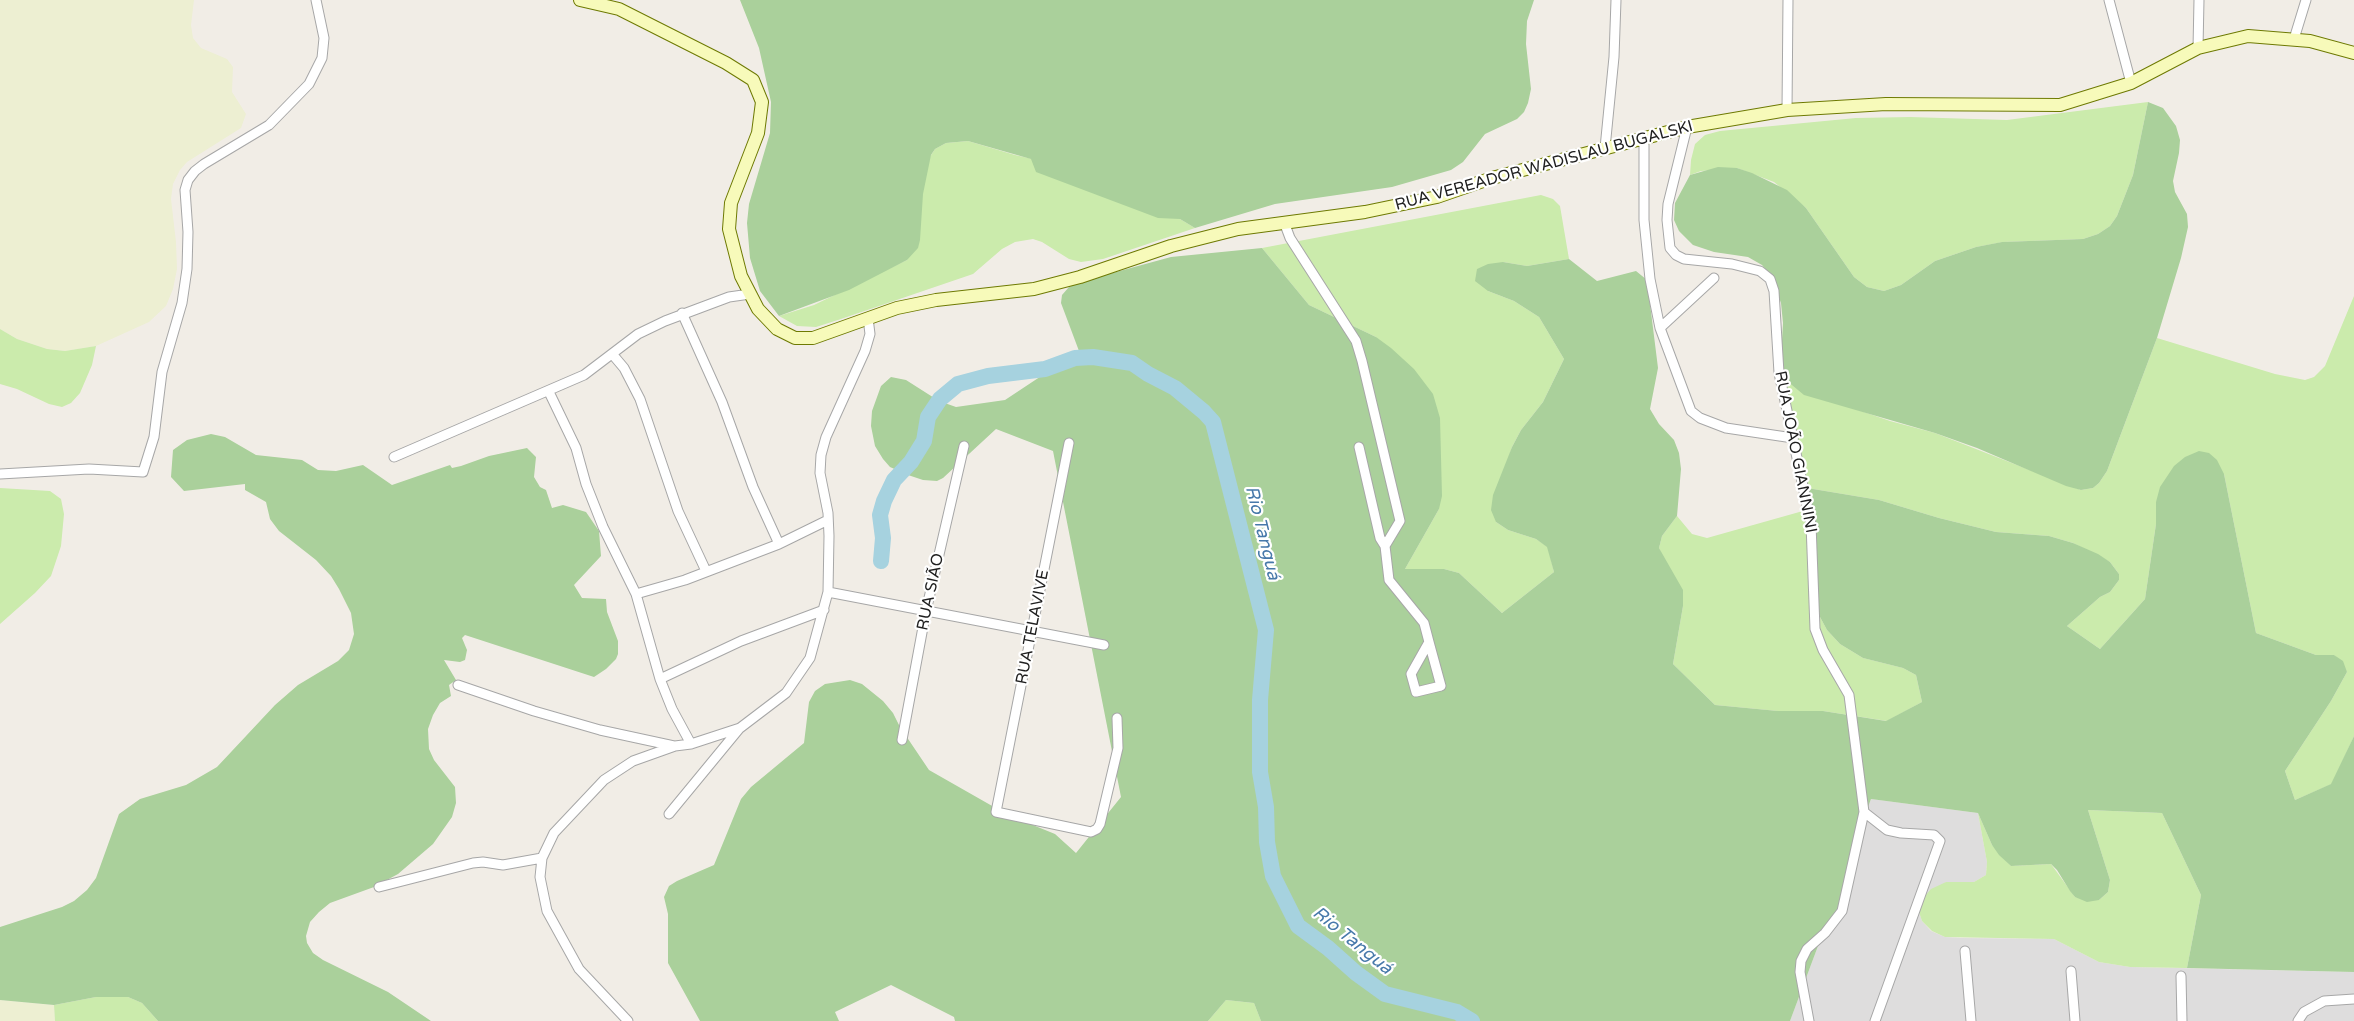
<!DOCTYPE html>
<html>
<head>
<meta charset="utf-8">
<style>
	body { margin:0 }
	canvas { display:block; background:#f1ede6 }
</style>
</head>
<body>
<canvas width="2354" height="1021"></canvas>
<script>
const context = document.querySelector('canvas').getContext('2d');
context.lineJoin = 'round';
function fillPath(path, color) {
  context.fillStyle = color;
  context.fill(path, 'evenodd');
}
function toPath(rows) {
  const path = new Path2D();
  for (const r of rows) {
    path.moveTo(r[0], r[1]);
    for (let i = 2; i < r.length; i += 2) path.lineTo(r[i], r[i + 1]);
  }
  return path;
}
function stroke(path, color, width, dash) {
  context.strokeStyle = color;
  context.lineWidth = width;
  context.lineCap = dash ? 'butt' : 'round';
  context.setLineDash(dash || []);
  context.stroke(path);
}
function write(font, color, halo, rows, align = 'center') {
  context.font = font + ' "Varela Round",sans-serif';
  context.lineWidth = 4.5;
  context.setLineDash([]);
  context.textBaseline = 'middle';
  context.strokeStyle = halo;
  context.fillStyle = color;
  for (const [text, x, y, turn = 0] of rows) {
    context.save();
    context.translate(x, y);
    context.rotate((+turn || 0) * Math.PI / 180);
    context.textAlign = isNaN(turn) ? turn : align;
    if (halo) context.strokeText(text, 0, 0);
    context.fillText(text, 0, 0);
    context.restore();
  }
}
fillPath(toPath([
	[1871,799,1978,813,1987,862,1986,875,1974,882,1946,882,1924,897,1919,912,1922,921,1931,931,1945,937,1961,938,2054,939,2099,962,2130,967,2354,972,2354,1021,1790,1021,1818,946,1838,916,1851,853]
]), '#dedddd');
fillPath(toPath([
	[0,0,194,0,191,25,193,38,201,48,227,59,233,67,232,92,246,114,241,128,187,162,180,170,173,184,171,199,176,242,177,269,173,289,166,306,149,322,96,346,65,351,47,349,17,339,0,329],
	[0,1000,54,1005,55,1021,0,1021]
]), '#edefd2');
fillPath(toPath([
	[2148,102,2133,175,2117,216,2110,226,2098,234,2083,239,2003,242,1976,247,1935,261,1901,285,1884,291,1867,287,1854,277,1806,208,1774,182,1737,168,1701,171,1690,175,1691,160,1695,144,1705,135,1720,131,1856,118,1910,117,2007,120],
	[968,141,1015,155,1059,165,1180,219,1195,228,1103,259,1081,262,1069,259,1042,242,1033,239,1015,242,1002,249,973,274,838,320,816,327,797,326,779,316,814,305,907,260,926,163,935,149,946,143],
	[1541,195,1553,199,1560,206,1569,259,1527,266,1503,262,1488,291,1514,301,1539,317,1564,359,1543,402,1521,430,1512,447,1505,469,1496,522,1508,530,1536,539,1548,547,1554,572,1502,613,1459,573,1444,569,1405,569,1439,509,1376,337,1309,305,1262,248],
	[2354,296,2354,736,2332,784,2295,800,2285,771,2331,701,2347,672,2334,655,2316,655,2256,633,2224,474,2156,502,2156,524,2145,599,2100,649,2067,626,2100,597,2110,592,2119,580,2119,574,2110,562,2073,543,2049,536,1996,532,1939,518,1879,500,1807,488,1780,375,1838,403,1890,421,1935,433,2081,490,2093,488,2099,483,2107,471,2157,338,2275,374,2305,380,2314,377,2325,366],
	[0,329,17,339,47,349,65,351,96,346,92,365,80,393,71,403,62,407,49,404,17,389,0,384],
	[0,488,50,491,61,499,64,514,61,546,51,576,35,593,0,624],
	[1810,509,1818,584,1817,599,1820,617,1827,630,1840,644,1863,658,1903,668,1916,675,1922,702,1887,721,1823,711,1778,711,1715,705,1673,664,1683,606,1659,548,1662,536,1677,516,1692,534,1707,538],
	[2088,810,2162,813,2201,895,2187,968,2130,967,2099,962,2054,939,1945,937,1932,931,1922,921,1919,912,1924,897,1931,889,1946,882,1974,882,1986,875,1987,862,1978,813,1992,845,2011,866,2051,864,2075,897,2099,900,2108,892,2110,880],
	[96,997,128,997,142,1003,158,1021,55,1021,54,1005],
	[1226,1000,1254,1003,1261,1021,1208,1021]
]), '#cbebac');
fillPath(toPath([
	[740,0,1534,0,1527,21,1526,44,1531,89,1528,103,1524,112,1517,119,1485,134,1463,162,1451,170,1392,187,1275,204,1195,228,1180,219,1158,218,1036,172,1031,159,968,141,946,143,935,149,931,155,923,194,920,240,918,248,907,260,849,290,779,316,760,291,750,258,747,223,749,204,770,133,771,102,759,48],
	[2148,102,2163,108,2176,126,2180,140,2179,153,2173,181,2175,192,2187,214,2188,227,2181,258,2157,338,2107,471,2099,483,2093,488,2081,490,2066,486,1977,448,1935,433,1804,395,1780,375,1783,323,1781,303,1771,276,1762,265,1748,257,1714,252,1693,245,1679,231,1674,220,1675,203,1690,175,1718,167,1737,168,1752,173,1787,190,1806,208,1854,277,1867,287,1884,291,1901,285,1935,261,1976,247,2002,242,2083,239,2098,234,2110,226,2117,216,2133,175],
	[1262,248,1309,305,1376,337,1391,348,1414,369,1433,394,1440,418,1442,496,1439,509,1405,569,1444,569,1459,573,1502,613,1554,572,1547,547,1536,539,1508,530,1496,522,1491,510,1493,495,1512,447,1521,430,1543,402,1564,359,1539,317,1514,301,1488,291,1475,281,1477,269,1488,264,1503,262,1527,266,1569,259,1597,281,1636,271,1647,280,1658,368,1650,409,1659,424,1674,440,1679,453,1681,469,1677,516,1662,536,1659,548,1683,590,1683,606,1673,664,1715,705,1778,711,1823,711,1886,721,1922,702,1916,675,1903,668,1863,658,1840,644,1827,630,1820,617,1817,599,1818,584,1807,488,1879,500,1939,518,1996,532,2049,536,2073,543,2098,554,2110,562,2119,574,2119,580,2110,592,2100,597,2067,626,2100,649,2145,599,2156,524,2156,502,2160,487,2174,466,2185,457,2199,451,2209,453,2217,460,2224,474,2256,633,2316,655,2334,655,2343,661,2347,672,2331,701,2285,771,2295,800,2331,784,2354,736,2354,972,2187,968,2201,895,2162,813,2088,810,2110,880,2108,892,2099,900,2087,902,2075,897,2070,891,2057,870,2051,864,2011,866,1999,855,1992,845,1978,813,1871,799,1851,853,1838,916,1818,946,1790,1021,1261,1021,1254,1003,1226,1000,1208,1021,955,1021,954,1017,891,985,835,1012,839,1021,700,1021,668,963,668,914,664,897,669,886,677,881,714,865,741,799,751,787,804,743,809,702,815,691,825,684,850,680,862,684,883,701,893,713,900,727,929,770,1008,815,1055,834,1076,853,1121,797,1053,451,996,429,943,478,937,481,923,480,908,475,890,467,883,459,875,446,871,426,872,411,881,386,891,377,906,380,939,401,956,407,1005,400,1079,351,1061,303,1062,295,1069,287,1083,281,1171,257],
	[211,434,225,437,256,455,302,460,318,470,336,471,363,465,392,485,450,465,452,468,461,466,489,456,527,448,536,457,534,477,540,487,546,490,552,508,563,505,586,512,599,531,601,556,574,585,582,598,606,599,607,612,618,641,618,654,616,659,606,669,594,677,465,635,462,638,467,650,465,660,460,662,444,660,456,680,449,685,451,696,440,703,433,715,428,729,429,749,434,760,455,787,456,803,452,817,433,844,398,874,374,887,330,903,319,912,310,922,306,936,307,943,313,953,323,960,388,992,431,1021,158,1021,142,1003,128,997,96,997,54,1005,0,1000,0,927,62,907,74,901,87,890,96,878,119,814,140,799,186,785,217,767,275,705,298,685,338,661,349,650,354,634,351,613,339,589,331,576,316,560,279,531,270,519,266,502,245,490,245,484,184,491,171,477,173,450,187,440]
]), '#aad09b');
stroke(toPath([
	[881,561,883,538,880,515,884,501,894,480,911,462,924,441,928,417,940,399,958,384,988,376,1045,369,1075,358,1093,357,1132,363,1148,374,1175,388,1204,412,1213,422,1266,630,1260,700,1260,772,1266,807,1267,842,1273,876,1298,926,1328,948,1356,973,1385,994,1457,1012,1472,1021]
]), '#a6d2df', 16);
const minor = toPath([
	[2109,0,2131,83],
	[2294,39,2306,0],
	[2198,48,2199,0],
	[1787,110,1788,0],
	[1687,127,1668,204,1667,220,1670,248,1676,255,1684,259,1732,264,1760,271,1770,279,1774,291,1779,373,1811,524,1815,629,1823,650,1849,695,1864,812,1887,830,1901,833,1934,835,1940,841,1875,1021],
	[1644,138,1644,220,1650,279,1660,328,1691,411,1700,418,1726,428,1793,438],
	[1605,148,1614,57,1616,0],
	[1284,222,1290,238,1356,341,1362,361,1400,521,1385,546,1389,580,1424,623,1429,642,1441,686,1416,692,1411,674,1429,642],
	[682,313,722,402,753,487,779,544],
	[1660,328,1714,278],
	[613,355,624,368,640,399,678,511,706,571],
	[549,392,576,448,586,484,603,527,636,594,660,679,672,709,691,744],
	[1069,443,996,812,1091,832,1097,829,1100,824,1118,748,1117,718],
	[1359,447,1380,538,1385,546],
	[394,457,584,375,638,334,665,321,729,297,750,294],
	[0,474,89,469,143,472,154,437,162,372,182,303,187,269,188,232,185,190,188,180,195,171,204,164,269,125,309,84,322,58,324,38,316,0],
	[828,592,1104,645],
	[636,594,685,580,779,544,828,520],
	[660,679,741,641,824,610],
	[458,685,534,711,600,730,674,746],
	[902,740,926,611,964,446],
	[669,814,739,729],
	[379,887,473,863,483,862,503,865,542,858],
	[1965,951,1971,1021],
	[2071,971,2075,1021],
	[2181,976,2182,1021],
	[628,1021,579,969,547,911,540,877,542,858,554,833,604,780,633,761,675,746,691,744,740,728,786,693,810,658,828,592,829,536,828,513,820,473,821,455,826,437,865,351,870,334,868,318],
	[1809,1021,1800,972,1801,961,1807,949,1825,933,1842,911,1864,812],
	[2298,1021,2304,1012,2324,1001,2354,999]
]);
const secondary = toPath([
	[580,0,619,9,726,63,753,80,762,102,758,133,731,203,729,229,741,276,758,309,777,329,795,338,813,338,897,308,936,300,1034,289,1080,277,1171,246,1238,229,1365,212,1437,197,1492,178,1687,127,1787,110,1886,104,2060,105,2131,83,2198,48,2248,36,2310,41,2354,53]
]);
stroke(minor, '#a7a7a7', 11);
stroke(secondary, '#6e7a03', 14);
stroke(minor, '#fff', 9);
stroke(secondary, '#f7faba', 12);
write('16px', '#202020', '#fff', [
	["RUA VEREADOR WADISLAU BUGALSKI",1544,166,-15],
	["RUA JOÃO GIANNINI",1795,452,79],
	["RUA SIÃO",931,592,-78],
	["RUA TELAVIVE",1033,627,-79]
]);
write('italic 18px', '#4779aa', '#fff', [
	["Rio Tanguá",1262,533,76],
	["Rio Tanguá",1352,941,39]
]);
</script>
</body>
</html>
